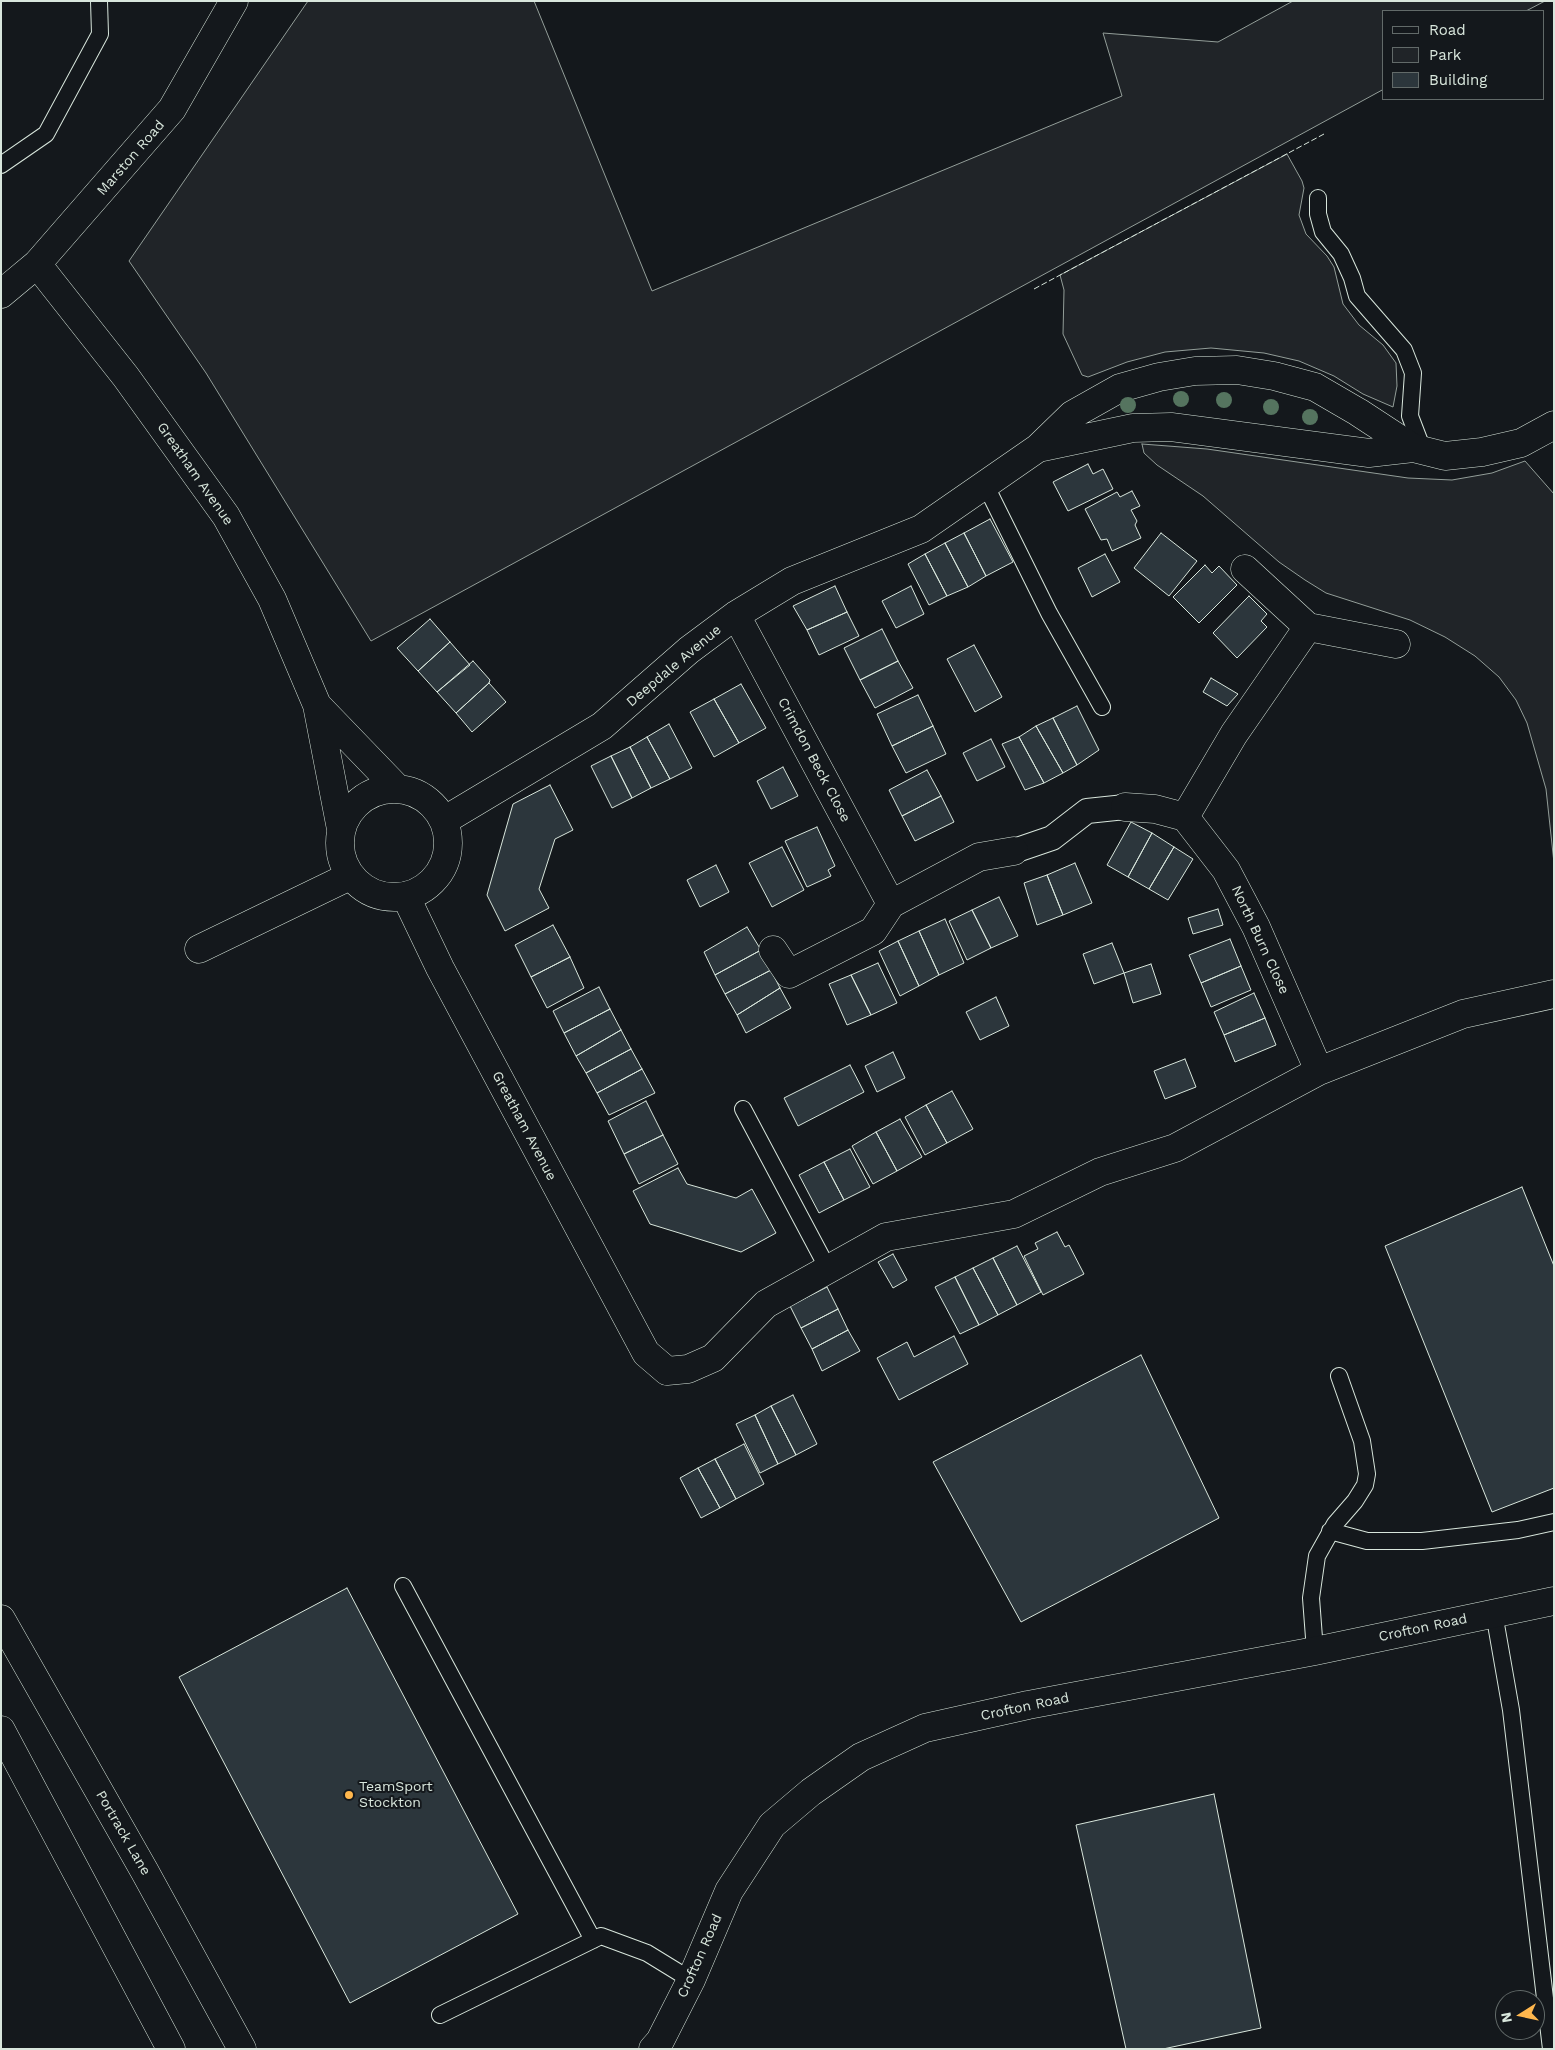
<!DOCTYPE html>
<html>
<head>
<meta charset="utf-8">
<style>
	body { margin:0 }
	#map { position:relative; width:1555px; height:2050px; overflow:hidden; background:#14181c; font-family:"Work Sans",sans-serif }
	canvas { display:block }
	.frame { position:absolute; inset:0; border:2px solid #d8e6dc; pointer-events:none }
	.legend { position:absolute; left:1382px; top:10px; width:162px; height:90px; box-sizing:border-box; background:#14181c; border:1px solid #626a69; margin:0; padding:6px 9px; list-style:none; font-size:15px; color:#d8e6dc }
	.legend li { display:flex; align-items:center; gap:10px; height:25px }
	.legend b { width:25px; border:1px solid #626a69 }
	.north { position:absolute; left:1495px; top:1990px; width:50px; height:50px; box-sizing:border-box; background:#14181c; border:1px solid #626a69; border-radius:50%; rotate:260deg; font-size:14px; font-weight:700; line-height:20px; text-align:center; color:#d8e6dc }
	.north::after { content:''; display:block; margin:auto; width:18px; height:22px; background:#ffb74d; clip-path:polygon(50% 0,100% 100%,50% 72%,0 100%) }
</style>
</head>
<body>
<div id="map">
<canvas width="1555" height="2050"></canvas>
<div class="frame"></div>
<ul class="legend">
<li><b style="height:6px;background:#14181c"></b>Road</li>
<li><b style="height:14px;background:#202428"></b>Park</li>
<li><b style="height:14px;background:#2c363c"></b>Building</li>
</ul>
<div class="north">N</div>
</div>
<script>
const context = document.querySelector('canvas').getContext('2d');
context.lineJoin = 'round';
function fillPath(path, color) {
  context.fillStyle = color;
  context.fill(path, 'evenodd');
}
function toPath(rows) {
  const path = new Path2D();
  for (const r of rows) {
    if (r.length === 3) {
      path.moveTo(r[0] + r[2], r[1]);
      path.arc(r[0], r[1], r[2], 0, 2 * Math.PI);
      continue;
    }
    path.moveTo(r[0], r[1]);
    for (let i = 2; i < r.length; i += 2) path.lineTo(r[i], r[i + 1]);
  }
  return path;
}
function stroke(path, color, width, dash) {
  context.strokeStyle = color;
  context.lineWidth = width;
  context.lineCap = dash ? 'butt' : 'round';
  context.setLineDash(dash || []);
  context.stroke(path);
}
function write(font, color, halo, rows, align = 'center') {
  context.font = font + ' "Work Sans",sans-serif';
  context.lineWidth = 4;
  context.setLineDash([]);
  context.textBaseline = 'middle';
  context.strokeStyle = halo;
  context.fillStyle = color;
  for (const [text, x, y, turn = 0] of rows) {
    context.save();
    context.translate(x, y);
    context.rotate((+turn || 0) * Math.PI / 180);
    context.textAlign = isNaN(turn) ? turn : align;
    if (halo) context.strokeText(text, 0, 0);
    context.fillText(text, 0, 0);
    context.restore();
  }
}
const green = toPath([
	[308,1,534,1,652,291,1122,96,1103,33,1218,42,1293,1,1545,1,1526,11,1384,11,1384,89,371,641,206,373,129,261,308,1],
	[1287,154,1302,181,1304,188,1299,215,1306,234,1327,256,1334,267,1343,304,1359,325,1383,345,1396,363,1397,386,1393,407,1363,394,1334,376,1299,361,1264,353,1211,348,1165,352,1127,362,1088,377,1082,375,1063,334,1064,290,1060,275,1287,154],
	[1142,444,1207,449,1408,478,1452,480,1492,473,1525,461,1554,494,1554,863,1546,789,1527,723,1516,700,1499,677,1475,656,1445,637,1410,620,1326,593,1305,580,1279,562,1203,496,1157,465,1144,453,1142,444]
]);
fillPath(green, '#202428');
stroke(green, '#939e99', 1);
const building = toPath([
	[1088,464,1093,474,1103,469,1113,489,1068,511,1053,482,1088,464],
	[1132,491,1140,506,1131,510,1137,521,1135,525,1141,538,1112,551,1107,539,1101,540,1085,509,1117,492,1120,497,1132,491],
	[990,519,1013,562,986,576,964,533,990,519],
	[964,533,986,576,968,587,945,543,964,533],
	[1161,533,1197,561,1169,596,1134,568,1161,533],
	[945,543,968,587,947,596,925,554,945,543],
	[925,554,947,596,929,605,908,564,925,554],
	[1105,554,1120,582,1092,597,1078,568,1105,554],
	[1205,565,1212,573,1219,566,1237,585,1199,623,1173,597,1205,565],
	[835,586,847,612,807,630,793,606,835,586],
	[911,586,924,614,896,628,882,601,911,586],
	[1249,596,1267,614,1261,621,1267,627,1237,658,1213,633,1249,596],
	[847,612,859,636,819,655,807,630,847,612],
	[430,619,450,642,418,671,397,648,430,619],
	[882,629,898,661,860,680,844,648,882,629],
	[450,642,470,665,437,692,418,671,450,642],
	[974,645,1002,697,975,712,947,659,974,645],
	[473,661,490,680,489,683,456,713,437,692,473,661],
	[898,661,913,688,875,708,860,680,898,661],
	[1211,678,1238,694,1227,706,1203,692,1211,678],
	[489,683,506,702,472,732,456,713,489,683],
	[741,684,766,728,739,743,714,699,741,684],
	[918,695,933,726,892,746,877,714,918,695],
	[714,699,739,743,714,757,690,712,714,699],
	[1077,706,1099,750,1077,765,1053,718,1077,706],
	[1053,718,1077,765,1063,773,1036,726,1053,718],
	[669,724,692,768,670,779,647,737,669,724],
	[933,726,946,754,906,773,892,746,933,726],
	[1036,726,1063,773,1044,783,1019,737,1036,726],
	[647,737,670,779,651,788,630,747,647,737],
	[1019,737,1044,783,1025,790,1002,744,1019,737],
	[991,739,1005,767,977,781,963,753,991,739],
	[630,747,651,788,632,798,611,756,630,747],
	[611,756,632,798,612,808,591,766,611,756],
	[783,767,798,796,771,809,757,781,783,767],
	[927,770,941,796,902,816,889,790,927,770],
	[550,785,573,830,555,839,539,889,549,908,505,931,487,895,513,804,550,785],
	[941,796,954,822,915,841,902,816,941,796],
	[1131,822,1152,833,1128,877,1107,865,1131,822],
	[817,827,835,866,828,870,831,876,807,887,785,841,817,827],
	[1152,833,1174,847,1149,889,1128,877,1152,833],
	[782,847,804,890,772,907,749,863,782,847],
	[1174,847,1193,859,1168,900,1149,889,1174,847],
	[1075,863,1092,903,1063,915,1047,875,1075,863],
	[716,865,729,892,700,907,687,880,716,865],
	[1047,875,1063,915,1037,925,1024,883,1047,875],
	[999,897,1018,936,991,948,972,910,999,897],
	[1218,909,1223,925,1193,934,1188,918,1218,909],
	[972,910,991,948,967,960,949,921,972,910],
	[945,919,964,963,939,975,919,931,945,919],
	[553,925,570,957,531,977,515,945,553,925],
	[747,927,761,950,715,975,704,952,747,927],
	[919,931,939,975,919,986,898,941,919,931],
	[1230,939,1241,966,1201,983,1189,955,1230,939],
	[898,941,919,986,900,996,879,951,898,941],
	[1112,943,1124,973,1094,984,1083,954,1112,943],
	[761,950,771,970,725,994,715,975,761,950],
	[570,957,584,988,547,1008,531,977,570,957],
	[878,963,897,1003,871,1015,851,975,878,963],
	[1151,964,1161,994,1133,1003,1124,973,1151,964],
	[1241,966,1251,990,1211,1007,1201,983,1241,966],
	[771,970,780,988,737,1015,725,994,771,970],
	[851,975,871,1015,847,1025,829,984,851,975],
	[599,987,610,1009,564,1033,553,1011,599,987],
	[780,988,791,1008,746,1033,737,1015,780,988],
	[1254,993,1265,1018,1224,1035,1214,1012,1254,993],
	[996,997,1009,1026,980,1040,966,1012,996,997],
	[610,1009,621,1030,576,1056,564,1033,610,1009],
	[1265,1018,1276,1045,1235,1062,1224,1035,1265,1018],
	[621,1030,631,1049,586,1073,576,1056,621,1030],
	[631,1049,642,1069,597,1093,586,1073,631,1049],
	[893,1052,905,1078,877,1092,865,1066,893,1052],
	[1185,1059,1196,1087,1165,1099,1154,1071,1185,1059],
	[850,1065,864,1092,798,1126,784,1098,850,1065],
	[642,1069,655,1093,609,1115,597,1093,642,1069],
	[952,1091,973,1129,947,1143,926,1105,952,1091],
	[646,1101,663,1135,624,1154,608,1121,646,1101],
	[926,1105,947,1143,925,1155,905,1117,926,1105],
	[900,1119,922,1157,897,1171,876,1132,900,1119],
	[876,1132,897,1171,873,1184,852,1146,876,1132],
	[663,1135,678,1164,639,1184,624,1154,663,1135],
	[850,1149,870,1187,844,1200,824,1162,850,1149],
	[824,1162,844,1200,819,1213,799,1175,824,1162],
	[678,1168,687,1184,736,1198,752,1189,776,1233,741,1252,650,1224,633,1191,678,1168],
	[1522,1187,1554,1266,1554,1488,1492,1512,1385,1246,1522,1187],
	[1057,1232,1065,1247,1069,1245,1084,1274,1043,1295,1024,1256,1038,1249,1035,1243,1057,1232],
	[1017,1246,1041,1292,1017,1305,993,1258,1017,1246],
	[893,1254,907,1280,893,1288,878,1262,893,1254],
	[993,1258,1017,1305,998,1315,973,1268,993,1258],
	[973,1268,998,1315,979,1325,955,1277,973,1268],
	[955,1277,979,1325,960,1334,935,1287,955,1277],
	[827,1287,838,1309,801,1328,790,1306,827,1287],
	[838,1309,848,1330,812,1349,801,1328,838,1309],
	[848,1330,860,1351,822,1371,812,1349,848,1330],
	[954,1336,968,1364,899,1400,877,1358,907,1342,914,1357,954,1336],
	[1141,1355,1219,1518,1021,1622,933,1462,1141,1355],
	[793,1395,817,1444,796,1455,771,1406,793,1395],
	[771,1406,796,1455,778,1464,755,1415,771,1406],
	[755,1415,778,1464,760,1473,736,1424,755,1415],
	[744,1444,764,1484,736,1499,715,1459,744,1444],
	[715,1459,736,1499,720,1508,698,1468,715,1459],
	[698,1468,720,1508,701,1518,680,1478,698,1468],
	[347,1588,518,1914,350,2003,179,1677,347,1588],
	[1214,1794,1261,2028,1163,2049,1126,2049,1076,1825,1214,1794]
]);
fillPath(building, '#2c363c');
stroke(building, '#d8e6dc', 1);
const service = toPath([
	[1,165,46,134,100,34,99,1],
	[1318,198,1318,214,1323,232,1341,254,1352,278,1357,296,1404,350,1413,373,1410,416,1423,450],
	[985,484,1049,613,1102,707],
	[743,1109,828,1269],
	[1330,1531,1367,1541,1422,1541,1518,1530,1554,1522],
	[403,1586,593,1940],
	[1494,1613,1511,1710,1551,2049],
	[1315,1651,1311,1598,1317,1556,1335,1524,1355,1501,1365,1485,1367,1474,1362,1441,1339,1376],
	[440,2015,601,1936,647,1953,691,1980]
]);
const pedestrian = toPath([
	[1014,851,1052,838,1087,811,1125,807]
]);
const minor = toPath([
	[37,264,126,377,226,516,272,599,317,705,341,829],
	[1,294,37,264,172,109,234,1],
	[1038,448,1133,428,1171,427,1369,453,1413,448,1445,456,1482,452,1521,443,1554,425],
	[1245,569,1308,627,1396,644],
	[736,615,891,904],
	[317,705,397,788],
	[394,843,54],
	[1125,807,1155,809,1185,817,1226,870,1256,927,1319,1071],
	[1185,817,1234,734,1308,627],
	[445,820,602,726,689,650,736,615,792,581,921,529,1038,448,1072,415,1120,388,1159,377,1195,371,1237,370,1274,376,1315,387,1358,412,1413,448],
	[406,897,440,968,646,1353,667,1371,688,1369,713,1358,766,1304,886,1237,1014,1214,1100,1172,1175,1148,1319,1071,1463,1014,1554,994],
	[199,949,350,876],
	[773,950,789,974,873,931,891,904,979,857,1014,851],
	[653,2049,660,2041,691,1980,729,1891,772,1825,811,1792,861,1757,925,1728,1028,1705,1315,1651,1554,1601]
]);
const primary = toPath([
	[1,1619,145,1872,242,2049],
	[1,1730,171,2049]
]);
stroke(service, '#d8e6dc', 18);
stroke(pedestrian, '#d8e6dc', 26);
stroke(minor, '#d8e6dc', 29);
stroke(primary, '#d8e6dc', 29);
stroke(service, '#14181c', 16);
stroke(pedestrian, '#14181c', 24);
stroke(minor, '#14181c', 28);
stroke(primary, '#14181c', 28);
stroke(toPath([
	[1034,289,1324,134]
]), '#d8e6dc', 1, [6, 2.5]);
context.fillStyle = '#55745f';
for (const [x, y] of [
	[1181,399],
	[1224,400],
	[1128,405],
	[1271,407],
	[1310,417]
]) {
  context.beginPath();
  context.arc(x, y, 8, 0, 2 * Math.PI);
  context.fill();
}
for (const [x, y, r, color] of [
	[349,1795,5,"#ffb74d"]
]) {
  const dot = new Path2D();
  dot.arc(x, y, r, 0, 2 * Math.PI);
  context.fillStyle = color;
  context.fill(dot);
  stroke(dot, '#14181c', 2);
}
write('14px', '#d8e6dc', '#14181c', [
	["Marston Road",131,158,-49],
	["Greatham Avenue",195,474,55],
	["Deepdale Avenue",674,666,-40],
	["Crimdon Beck Close",814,760,62],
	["North Burn Close",1260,940,65],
	["Greatham Avenue",524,1126,62],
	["Crofton Road",1423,1628,-12],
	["Crofton Road",1025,1707,-12],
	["Portrack Lane",123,1833,60],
	["Crofton Road",700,1956,-66]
]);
write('14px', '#d8e6dc', '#14181c', [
	["TeamSport",359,1787],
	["Stockton",359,1803]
], 'left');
</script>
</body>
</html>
